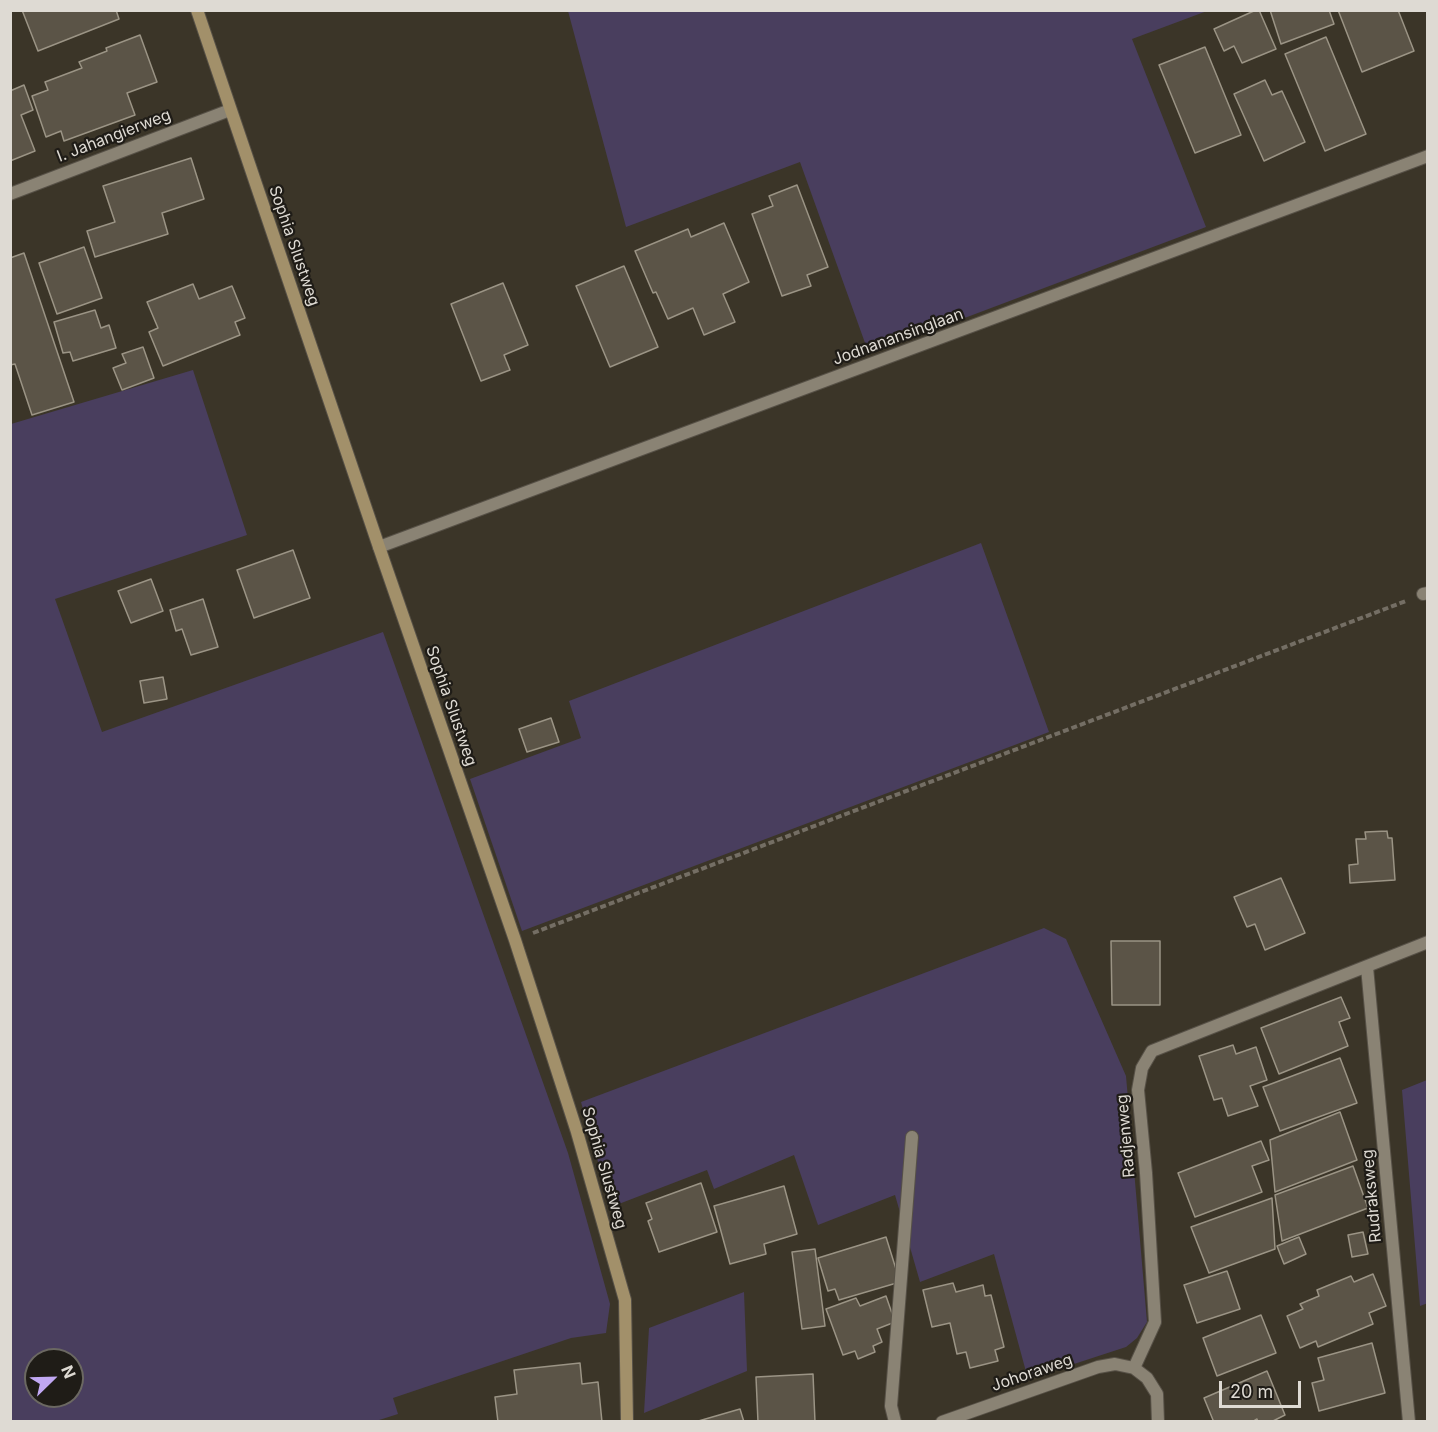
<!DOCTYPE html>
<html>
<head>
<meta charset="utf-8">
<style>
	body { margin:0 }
	#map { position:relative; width:1438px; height:1432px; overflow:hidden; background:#3b3528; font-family:Inter,sans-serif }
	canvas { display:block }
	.frame { position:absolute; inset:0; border:12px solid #dedad3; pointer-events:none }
	.north { position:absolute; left:24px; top:1348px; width:60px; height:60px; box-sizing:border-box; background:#1f1c17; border:2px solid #6b6862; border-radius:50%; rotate:67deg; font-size:16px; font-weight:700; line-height:24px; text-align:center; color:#dedad3 }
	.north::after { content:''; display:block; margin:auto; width:21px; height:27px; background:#c1a8f3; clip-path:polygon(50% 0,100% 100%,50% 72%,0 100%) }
	.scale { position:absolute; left:1219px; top:1381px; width:82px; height:27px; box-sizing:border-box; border:3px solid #dedad3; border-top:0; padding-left:8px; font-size:18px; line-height:21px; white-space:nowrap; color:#dedad3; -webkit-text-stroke:4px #1f1c17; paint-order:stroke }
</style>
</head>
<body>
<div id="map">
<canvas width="1438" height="1432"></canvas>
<div class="frame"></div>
<div class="north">N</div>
<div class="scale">20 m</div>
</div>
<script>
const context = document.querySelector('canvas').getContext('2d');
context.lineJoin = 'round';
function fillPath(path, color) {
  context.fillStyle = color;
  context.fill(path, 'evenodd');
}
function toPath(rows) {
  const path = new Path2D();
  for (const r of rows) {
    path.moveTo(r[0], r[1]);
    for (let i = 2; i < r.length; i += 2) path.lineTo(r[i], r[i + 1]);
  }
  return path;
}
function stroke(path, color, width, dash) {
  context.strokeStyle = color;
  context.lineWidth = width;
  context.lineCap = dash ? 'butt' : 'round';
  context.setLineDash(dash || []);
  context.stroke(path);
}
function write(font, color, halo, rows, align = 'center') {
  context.font = font + ' Inter,sans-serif';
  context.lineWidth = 4.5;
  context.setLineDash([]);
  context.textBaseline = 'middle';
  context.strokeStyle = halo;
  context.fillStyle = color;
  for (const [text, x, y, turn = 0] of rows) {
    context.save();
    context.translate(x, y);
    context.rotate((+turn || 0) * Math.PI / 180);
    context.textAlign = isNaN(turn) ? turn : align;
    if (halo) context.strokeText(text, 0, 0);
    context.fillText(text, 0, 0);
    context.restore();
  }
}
fillPath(toPath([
	[568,11,1207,11,1132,39,1206,227,869,354,800,162,626,227],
	[193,370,247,535,55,599,102,732,383,632,568,1153,610,1304,606,1333,571,1338,393,1398,398,1414,376,1421,11,1421,11,424],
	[36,1360,72,1360,72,1396,36,1396],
	[981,543,1049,732,522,931,470,779,581,738,569,701],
	[1044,928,1066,939,1126,1076,1147,1322,1137,1338,1126,1347,1028,1379,994,1254,920,1282,895,1195,818,1225,794,1155,714,1189,707,1170,611,1207,581,1102],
	[1427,1080,1428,1303,1420,1306,1402,1090],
	[744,1292,747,1371,644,1413,649,1328]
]), '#493e5e');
const building = toPath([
	[22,10,116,10,119,19,38,51,22,10],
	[1256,10,1259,10,1276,49,1242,63,1234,46,1224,51,1214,29,1256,10],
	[1270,10,1329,10,1334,24,1281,44,1270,10],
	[1338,10,1398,10,1414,51,1362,72,1338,10],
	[140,35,157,82,127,93,135,115,64,141,61,131,46,137,32,96,48,90,45,82,82,68,79,62,107,51,106,48,140,35],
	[1326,37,1366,134,1325,151,1285,54,1326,37],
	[1205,47,1241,135,1195,153,1159,65,1205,47],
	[1265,80,1272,95,1282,91,1305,142,1264,161,1234,94,1265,80],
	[24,85,33,110,21,115,35,151,10,161,10,91,24,85],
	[191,158,204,199,162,213,168,234,95,257,87,231,115,222,103,186,191,158],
	[797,185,828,267,807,275,811,286,782,296,752,214,773,206,769,196,797,185],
	[724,223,749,282,723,294,735,322,704,335,693,308,668,319,656,292,653,293,635,251,688,229,691,237,724,223],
	[84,247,102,298,57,314,39,263,84,247],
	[24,253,74,402,32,415,15,364,10,365,10,258,24,253],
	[624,266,658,347,610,367,576,286,624,266],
	[503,283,528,345,504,355,510,370,481,381,451,304,503,283],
	[193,284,199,299,232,286,245,318,235,322,240,335,163,366,149,332,158,328,147,302,193,284],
	[95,310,101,328,109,325,116,348,73,361,70,352,63,353,54,322,95,310],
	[143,347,154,378,122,390,113,368,126,363,122,354,143,347],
	[293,550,310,598,254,618,237,570,293,550],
	[151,579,163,611,131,623,118,591,151,579],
	[203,599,218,647,191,655,182,629,176,631,170,610,203,599],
	[163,677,167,699,144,703,140,681,163,677],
	[551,718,559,742,527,752,519,729,551,718],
	[1387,831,1388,838,1392,838,1395,880,1350,883,1349,865,1358,864,1356,839,1366,839,1365,832,1387,831],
	[1281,878,1305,933,1265,950,1255,924,1247,927,1234,897,1281,878],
	[1111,941,1160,941,1160,1005,1112,1005,1111,941],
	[1341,997,1350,1018,1339,1022,1348,1046,1279,1074,1261,1028,1341,997],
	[1233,1045,1236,1054,1256,1047,1267,1080,1250,1086,1258,1106,1228,1116,1222,1098,1214,1100,1199,1056,1233,1045],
	[1340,1058,1357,1103,1280,1131,1263,1087,1340,1058],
	[1340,1112,1357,1160,1275,1192,1270,1140,1340,1112],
	[1261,1141,1269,1160,1252,1166,1262,1192,1195,1217,1178,1173,1261,1141],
	[1353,1166,1368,1208,1282,1241,1275,1195,1353,1166],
	[701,1183,717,1232,659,1252,648,1221,652,1219,646,1203,701,1183],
	[784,1186,797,1234,764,1244,766,1254,730,1264,714,1206,784,1186],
	[1272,1198,1275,1249,1209,1273,1191,1227,1272,1198],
	[1363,1232,1368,1254,1352,1257,1348,1235,1363,1232],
	[886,1237,900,1282,839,1300,835,1289,828,1291,818,1258,886,1237],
	[1299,1237,1306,1254,1284,1264,1277,1246,1299,1237],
	[815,1249,825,1326,802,1329,792,1252,815,1249],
	[1227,1271,1240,1309,1197,1323,1184,1285,1227,1271],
	[1373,1274,1386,1306,1369,1313,1373,1324,1318,1347,1316,1341,1300,1348,1287,1316,1303,1309,1300,1304,1319,1296,1317,1290,1351,1276,1354,1282,1373,1274],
	[953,1283,956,1292,983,1285,985,1296,991,1295,1004,1347,995,1350,998,1361,970,1368,966,1352,957,1354,950,1323,932,1327,923,1290,953,1283],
	[886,1296,895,1322,877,1329,882,1342,873,1346,875,1352,858,1359,855,1351,843,1355,826,1309,856,1298,860,1306,886,1296],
	[1261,1315,1276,1353,1217,1376,1203,1338,1261,1315],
	[1372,1343,1385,1393,1319,1411,1312,1383,1324,1380,1318,1358,1372,1343],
	[580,1363,582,1384,598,1382,602,1422,498,1422,495,1397,517,1394,514,1370,580,1363],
	[1267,1371,1285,1415,1271,1422,1258,1422,1257,1419,1252,1422,1210,1422,1213,1420,1204,1398,1267,1371],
	[813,1374,815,1422,758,1422,756,1377,813,1374],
	[740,1409,744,1422,695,1422,740,1409]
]);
fillPath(building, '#5b5447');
stroke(building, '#9b9485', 1.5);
const lane = toPath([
	[10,194,230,110],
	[895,1422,891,1406,912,1137]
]);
const street = toPath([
	[379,547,1428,156],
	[1423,594,1428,593],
	[1367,967,1409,1422],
	[1134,1368,1155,1322,1146,1173,1138,1090,1142,1068,1152,1051,1428,942],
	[942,1422,1098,1367,1115,1364,1134,1368,1147,1378,1157,1394,1158,1422]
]);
const secondary = toPath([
	[197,10,379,547,515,940,577,1132,625,1300,627,1422]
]);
stroke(lane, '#575147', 14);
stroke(street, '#575147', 14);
stroke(secondary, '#575147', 14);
stroke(toPath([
	[533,933,1406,601]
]), '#746e64', 4, [6, 3]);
stroke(lane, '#8a8374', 12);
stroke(street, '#8a8374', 12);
stroke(secondary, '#a2906a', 12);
write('16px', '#dedad3', '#1f1c17', [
	["I. Jahangierweg",114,136,-21],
	["Sophia Slustweg",294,246,71],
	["Jodnanansinglaan",898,337,-20],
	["Sophia Slustweg",451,706,71],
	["Radjenweg",1126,1136,-95],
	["Sophia Slustweg",604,1168,74],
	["Rudraksweg",1372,1196,-95],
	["Johoraweg",1032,1373,-19]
]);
</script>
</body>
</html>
